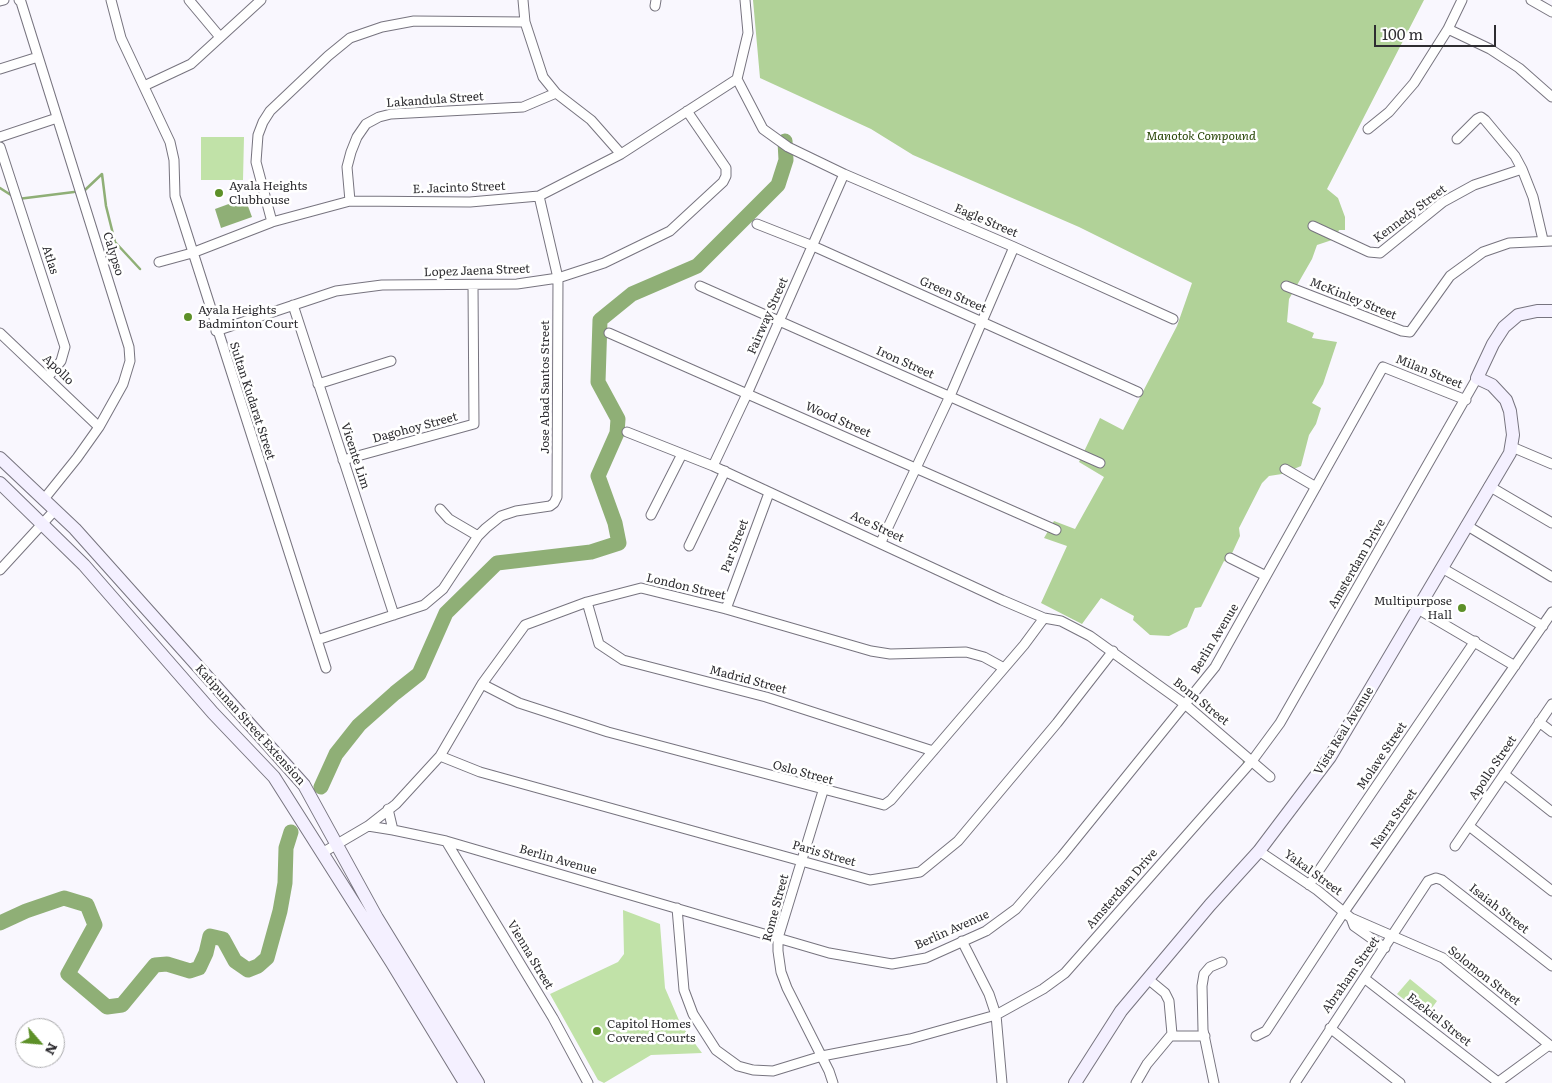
<!DOCTYPE html>
<html>
<head>
<meta charset="utf-8">
<style>
	body { margin:0 }
	#map { position:relative; width:1552px; height:1083px; overflow:hidden; background:#f9f7fe; font-family:Literata,serif }
	canvas { display:block }
	.north { position:absolute; left:15px; top:1018px; width:50px; height:50px; box-sizing:border-box; background:#fff; border:1px solid #ababad; border-radius:50%; rotate:117deg; font-size:14px; font-weight:700; line-height:20px; text-align:center; color:#2e2d31 }
	.north::after { content:''; display:block; margin:auto; width:18px; height:22px; background:#5d9028; clip-path:polygon(50% 0,100% 100%,50% 72%,0 100%) }
	.scale { position:absolute; left:1374px; top:25px; width:122px; height:22px; box-sizing:border-box; border:2px solid #2e2d31; border-top:0; padding-left:6px; font-size:15px; line-height:18px; white-space:nowrap; color:#2e2d31; -webkit-text-stroke:4px #fff; paint-order:stroke }
</style>
</head>
<body>
<div id="map">
<canvas width="1552" height="1083"></canvas>
<div class="north">N</div>
<div class="scale">100 m</div>
</div>
<script>
const context = document.querySelector('canvas').getContext('2d');
context.lineJoin = 'round';
function fillPath(path, color) {
  context.fillStyle = color;
  context.fill(path, 'evenodd');
}
function toPath(rows) {
  const path = new Path2D();
  for (const r of rows) {
    path.moveTo(r[0], r[1]);
    for (let i = 2; i < r.length; i += 2) path.lineTo(r[i], r[i + 1]);
  }
  return path;
}
function stroke(path, color, width, dash) {
  context.strokeStyle = color;
  context.lineWidth = width;
  context.lineCap = dash ? 'butt' : 'round';
  context.setLineDash(dash || []);
  context.stroke(path);
}
function write(font, color, halo, rows, align = 'center') {
  context.font = font + ' Literata,serif';
  context.lineWidth = 5;
  context.setLineDash([]);
  context.textBaseline = 'middle';
  context.strokeStyle = halo;
  context.fillStyle = color;
  for (const [text, x, y, turn = 0] of rows) {
    context.save();
    context.translate(x, y);
    context.rotate((+turn || 0) * Math.PI / 180);
    context.textAlign = isNaN(turn) ? turn : align;
    if (halo) context.strokeText(text, 0, 0);
    context.fillText(text, 0, 0);
    context.restore();
  }
}
fillPath(toPath([
	[201,137,244,137,243,180,201,180],
	[623,910,660,924,665,988,681,1025,702,1053,651,1055,604,1083,598,1080,550,994,618,962,624,954],
	[1410,979,1437,1001,1426,1016,1397,994]
]), '#c1e2a8');
fillPath(toPath([
	[753,0,1424,0,1327,189,1338,198,1345,217,1345,230,1339,230,1335,239,1317,245,1312,259,1289,299,1287,322,1314,333,1312,338,1337,342,1323,384,1312,403,1321,408,1316,424,1309,435,1301,466,1282,474,1269,476,1262,483,1239,528,1240,536,1228,562,1224,561,1201,607,1195,608,1187,627,1169,636,1150,635,1133,620,1134,616,1101,598,1082,624,1041,603,1067,546,1044,538,1054,521,1075,529,1104,477,1079,462,1100,418,1123,430,1177,326,1192,283,1079,227,913,155,871,129,760,78]
]), '#b1d298');
fillPath(toPath([
	[245,198,252,217,221,228,215,209]
]), '#8faf76');
stroke(toPath([
	[0,188,14,197],
	[85,190,102,174,106,206,115,242,140,269],
	[18,199,74,192],
	[1244,762,1244,761]
]), '#8faf76', 2.5);
stroke(toPath([
	[321,787,336,754,359,725,395,693,419,674,446,613,497,563,591,552,619,543,615,523,598,476,617,433,618,419,598,382,600,320,632,294,697,266,778,185,786,160,785,141],
	[0,923,26,911,64,898,87,905,95,925,68,974,107,1007,122,1005,155,965,167,964,190,971,199,968,206,953,210,936,223,939,235,961,248,970,258,966,267,958,280,911,285,883,286,848,291,832]
]), '#8faf76', 15);
const street = toPath([
	[19,0,21,2,129,347,130,361,123,384,99,427,77,458,44,499],
	[111,0,121,38,170,142,174,160,175,196,326,668],
	[189,0,220,37],
	[523,0,525,22,543,77,556,93,591,120,621,154],
	[745,0,748,33,737,79,763,129,788,147,844,174,1014,247,1173,319],
	[1531,0,1552,12],
	[0,1,4,0],
	[655,6,656,0],
	[1448,29,1490,49,1519,68,1552,97],
	[0,69,38,57],
	[144,86,191,64,261,0],
	[1368,129,1389,112,1414,83,1448,29,1462,0],
	[0,137,57,118],
	[1457,139,1477,119,1481,117,1485,120,1515,156,1522,169,1533,197,1543,240],
	[0,147,65,347,61,361,48,377],
	[350,201,347,167,351,152,357,137,366,124,379,117,391,114,523,107,556,93],
	[272,222,256,162,258,135,263,122,270,111,328,56,350,38,382,27,414,21,525,22],
	[757,224,813,246,1138,392],
	[1313,226,1369,252,1380,253,1443,202,1474,185,1522,169],
	[159,262,192,253,272,222,350,201,470,202,539,196,621,154,737,79],
	[700,286,1100,463],
	[1286,286,1402,331,1410,332,1450,276,1483,252,1509,243,1552,241],
	[293,305,394,615],
	[216,331,336,291,382,285,517,284,558,278,604,263,670,231,723,182,726,176,726,168,687,111],
	[0,333,99,427],
	[609,333,1056,530],
	[318,384,391,361],
	[627,432,713,466,1002,600,1044,618,1061,621,1090,636,1186,705,1270,777],
	[1512,447,1552,464],
	[343,460,474,424,473,285],
	[713,466,747,394,844,174],
	[1285,469,1316,487],
	[1489,486,1552,523],
	[440,509,449,519,478,536],
	[651,515,682,454],
	[1466,525,1552,577],
	[881,542,950,396,1014,247],
	[689,546,725,471],
	[1230,558,1266,576],
	[1442,568,1543,626],
	[0,570,55,510],
	[587,602,599,644,623,660,766,697,933,751],
	[726,609,769,493],
	[1418,609,1515,666],
	[317,640,424,605,443,589,478,536,486,528,501,516,516,511,550,506,554,503,557,497,558,278,539,196],
	[482,684,519,703,608,732,884,805,891,800,1024,645,1044,618],
	[1539,722,1552,732],
	[440,756,480,772,870,880,920,872,958,841,1057,723,1113,651],
	[1504,774,1552,812],
	[823,791,778,938,778,951,781,972,787,988,829,1071,833,1083],
	[388,809,393,830],
	[368,826,396,804,440,756,482,684,525,625,587,602,641,588,726,609,871,651,890,654,966,652,984,657,1004,668],
	[1469,826,1552,891],
	[446,841,553,1018,588,1083],
	[1455,846,1552,704],
	[1259,851,1317,890,1351,918,1354,926,1385,948],
	[322,853,368,826,393,830,446,841,829,953,892,964,926,958,986,931,1016,909,1062,856,1215,667,1383,367,1466,400],
	[1309,885,1475,641],
	[677,908,684,990,693,1014,716,1050,738,1066,753,1070,773,1071,822,1056,910,1039,996,1015,1043,989,1065,973,1252,761,1280,723,1477,378],
	[1351,918,1443,958,1552,1047],
	[962,941,989,994,996,1015,1002,1083],
	[1364,978,1498,1082],
	[1330,1028,1400,1083],
	[1171,1036,1205,1036],
	[1256,1036,1266,1031,1344,912,1552,612],
	[1136,1083,1147,1064,1172,1034,1169,1001,1165,993,1148,979],
	[1214,1083,1203,1030,1202,986,1204,974,1210,967,1222,962],
	[1295,1083,1428,881,1436,878,1442,880,1552,966],
	[1497,1083,1549,1045]
]);
const secondary = toPath([
	[0,458,75,529,304,785,377,918,478,1083],
	[0,483,84,565,213,713,274,777,392,963,465,1083],
	[1075,1083,1121,1011,1210,905,1259,851,1330,757,1510,453,1513,435,1510,411,1506,400,1492,385,1477,378,1493,344,1504,327,1518,315,1537,311,1552,311]
]);
stroke(street, '#77747f', 11);
stroke(secondary, '#77747f', 14);
stroke(street, '#fff', 9);
stroke(secondary, '#f4f0ff', 12);
for (const [x, y, r, color] of [
	[219,193,5,"#5d9028"],
	[188,317,5,"#5d9028"],
	[1462,608,5,"#5d9028"],
	[597,1031,5,"#5d9028"]
]) {
  const dot = new Path2D();
  dot.arc(x, y, r, 0, 2 * Math.PI);
  context.fillStyle = color;
  context.fill(dot);
  stroke(dot, '#fff', 2);
}
write('12px', '#2e2d31', '#fff', [
	["Lakandula Street",435,100,-4],
	["E. Jacinto Street",459,188,-2],
	["Kennedy Street",1410,214,-37],
	["Eagle Street",986,221,23],
	["Calypso",113,254,73],
	["Atlas",50,260,72],
	["Lopez Jaena Street",477,271,-2],
	["Green Street",953,295,24],
	["McKinley Street",1353,299,22],
	["Fairway Street",768,316,-66],
	["Iron Street",905,363,24],
	["Apollo",58,370,44],
	["Milan Street",1429,372,22],
	["Jose Abad Santos Street",545,387,-90],
	["Sultan Kudarat Street",252,401,72],
	["Wood Street",838,420,24],
	["Dagohoy Street",415,428,-15],
	["Vicente Lim",355,456,72],
	["Ace Street",877,527,25],
	["Par Street",735,546,-69],
	["Amsterdam Drive",1357,564,-60],
	["London Street",686,587,13],
	["Berlin Avenue",1215,639,-59],
	["Madrid Street",748,680,15],
	["Bonn Street",1201,702,39],
	["Katipunan Street Extension",250,725,48],
	["Vista Real Avenue",1344,731,-58],
	["Molave Street",1382,756,-56],
	["Apollo Street",1493,768,-56],
	["Oslo Street",803,773,15],
	["Narra Street",1394,819,-55],
	["Paris Street",824,854,16],
	["Berlin Avenue",558,860,16],
	["Yakal Street",1313,873,36],
	["Amsterdam Drive",1122,889,-49],
	["Rome Street",776,908,-75],
	["Isaiah Street",1499,909,38],
	["Berlin Avenue",952,930,-24],
	["Vienna Street",530,955,59],
	["Abraham Street",1351,975,-55],
	["Solomon Street",1484,976,38],
	["Ezekiel Street",1439,1020,38]
]);
write('italic 12px', '#2a4709', '#fff', [
	["Manotok Compound",1201,136]
]);
write('12px', '#2e2d31', '#fff', [
	["Ayala Heights",229,186],
	["Clubhouse",229,200],
	["Ayala Heights",198,310],
	["Badminton Court",198,324],
	["Multipurpose",1452,601,"right"],
	["Hall",1452,615,"right"],
	["Capitol Homes",607,1024],
	["Covered Courts",607,1038]
], 'left');
</script>
</body>
</html>
